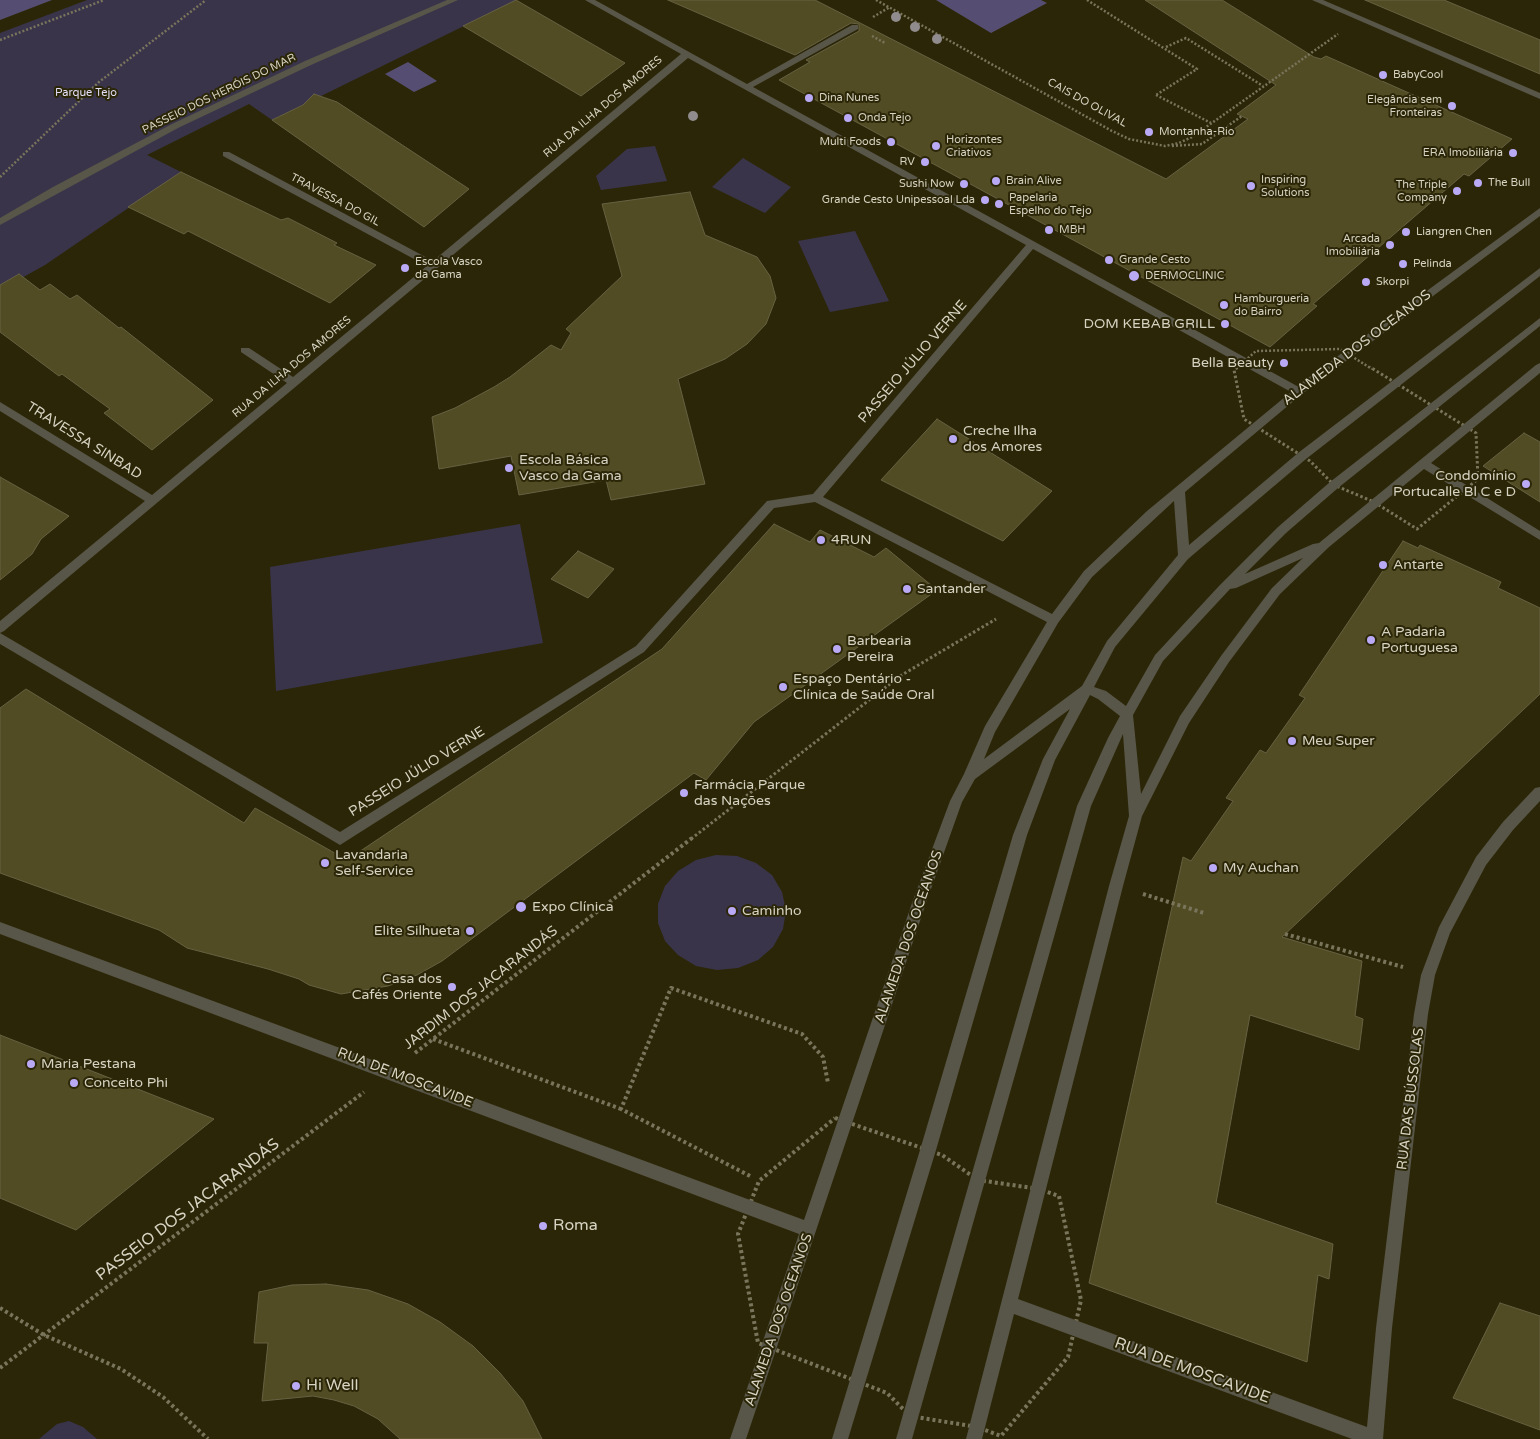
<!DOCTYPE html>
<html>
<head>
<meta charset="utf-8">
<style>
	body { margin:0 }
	canvas { display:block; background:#2b2607 }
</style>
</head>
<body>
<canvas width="1540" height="1439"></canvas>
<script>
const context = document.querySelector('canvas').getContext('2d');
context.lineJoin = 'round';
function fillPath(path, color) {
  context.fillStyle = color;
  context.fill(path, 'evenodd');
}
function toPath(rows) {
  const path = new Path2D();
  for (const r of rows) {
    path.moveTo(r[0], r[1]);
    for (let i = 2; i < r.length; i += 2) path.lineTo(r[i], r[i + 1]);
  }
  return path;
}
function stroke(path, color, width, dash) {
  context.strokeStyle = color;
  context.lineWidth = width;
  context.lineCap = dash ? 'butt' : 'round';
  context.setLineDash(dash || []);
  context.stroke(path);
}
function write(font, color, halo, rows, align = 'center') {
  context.font = font + ' "Varela Round",sans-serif';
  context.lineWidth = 4;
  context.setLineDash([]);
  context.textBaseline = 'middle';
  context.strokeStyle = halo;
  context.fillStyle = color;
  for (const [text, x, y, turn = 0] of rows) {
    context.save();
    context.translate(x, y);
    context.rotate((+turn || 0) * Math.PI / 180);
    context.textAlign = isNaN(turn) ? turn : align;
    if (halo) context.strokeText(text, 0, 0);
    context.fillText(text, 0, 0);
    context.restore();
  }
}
fillPath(toPath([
	[87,0,517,0,272,120,249,104,147,155,181,172,45,265,0,290,0,33],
	[655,146,667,181,601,190,596,176,627,149],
	[743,158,791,187,765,213,712,187],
	[855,231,889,301,830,312,798,241],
	[520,524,543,643,276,691,270,567],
	[716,855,737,856,756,863,772,875,782,892,786,910,783,929,773,947,758,960,738,968,717,970,696,966,678,955,665,941,658,923,658,904,665,886,678,871,696,860],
	[69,1421,83,1427,97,1439,39,1439,57,1424]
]), '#39344a');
fillPath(toPath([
	[0,0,52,0,0,20],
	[936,0,1041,0,1047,3,991,33],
	[408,62,437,81,414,92,385,74]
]), '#564e72');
const building = toPath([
	[516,0,625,63,581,96,463,26,516,0],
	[668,0,815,0,1166,179,1248,119,1237,114,1276,85,1145,0,1222,0,1314,57,1321,59,1326,56,1512,139,1469,176,1464,174,1313,304,1317,306,1270,347,779,80,810,62,806,60,859,31,859,24,851,23,795,55,668,0],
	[1365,0,1444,0,1540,40,1540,74,1365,0],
	[314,94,337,102,469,189,424,227,272,120,303,105,314,94],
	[181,172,281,220,288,218,337,243,334,245,376,265,330,303,188,231,184,234,128,207,181,172],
	[690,192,705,235,757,257,770,276,776,298,766,324,747,344,725,359,678,379,705,484,611,500,606,480,519,495,511,456,439,469,432,417,455,408,494,387,510,377,551,345,561,350,571,333,566,329,622,276,602,204,690,192],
	[19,274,40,290,50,284,70,299,77,295,119,328,121,327,213,400,152,450,104,413,110,409,62,374,59,376,0,332,0,285,19,274],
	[937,419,1052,491,1003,541,881,480,937,419],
	[1524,433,1540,442,1540,502,1483,466,1524,433],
	[0,477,69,516,41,539,32,554,0,580,0,477],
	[774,524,810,542,820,530,874,557,886,548,937,590,754,722,706,780,694,773,442,961,417,975,388,986,341,994,309,985,299,979,268,969,187,948,159,930,0,873,0,708,26,689,244,823,255,808,347,860,662,649,774,524],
	[1403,541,1418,548,1420,545,1501,582,1498,588,1540,608,1540,694,1282,937,1362,961,1355,1016,1363,1019,1359,1050,1250,1015,1216,1203,1333,1244,1329,1279,1318,1275,1307,1362,1089,1283,1183,857,1191,861,1233,801,1226,798,1260,750,1266,753,1305,698,1299,695,1403,541],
	[578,551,614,569,588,598,551,579,578,551],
	[0,1035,214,1119,76,1230,0,1198,0,1035],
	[326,1284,368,1290,408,1304,440,1322,473,1346,500,1373,523,1401,542,1439,400,1439,378,1419,354,1406,334,1400,313,1396,262,1401,268,1343,254,1343,259,1292,292,1285,326,1284],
	[1500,1303,1540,1316,1540,1430,1453,1398,1500,1303]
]);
fillPath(building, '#524c24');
stroke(building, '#666142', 1);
stroke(toPath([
	[876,0,1112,131,1129,139,1165,146,1179,143,1192,137,1338,34],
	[1087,0,1197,69,1156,95],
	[873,17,890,7],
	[872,36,885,43],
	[0,40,104,0],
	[1166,47,1186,38,1263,86],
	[1156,95,1211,123],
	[1172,146,1202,144,1242,116],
	[0,177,99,82,206,0],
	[1236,369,1256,351,1340,349,1372,369]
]), '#79755c', 2.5, [2, 2]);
stroke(toPath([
	[1237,367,1234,370,1244,419,1310,461,1334,485,1374,502,1417,529,1478,479,1476,433,1370,367],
	[691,839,900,676,996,619]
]), '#79755c', 3, [2.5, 2.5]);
stroke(toPath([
	[1143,894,1204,913],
	[1285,934,1403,967],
	[433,1039,621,1109],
	[415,1053,692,838],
	[835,1118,942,1155,978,1180,1039,1189,1059,1196,1081,1300,1068,1357,1001,1436,977,1427,910,1416,887,1393,758,1343,738,1234,759,1181,835,1118],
	[750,1176,621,1109,671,988,802,1034,823,1057,828,1083],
	[0,1308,44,1335,121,1369,163,1397,208,1439],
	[0,1368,364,1092]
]), '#79755c', 4, [3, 3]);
fillPath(toPath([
	[447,0,458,0,311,65,178,128,0,225,0,218,53,187,172,124,305,61,447,0],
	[585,0,595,0,747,84,852,25,858,25,858,29,753,87,1297,386,1540,208,1540,216,1302,394,1185,492,1189,545,1298,453,1540,268,1540,276,1306,459,1188,559,1115,647,1094,687,1106,691,1126,706,1155,655,1219,586,1278,527,1330,482,1540,318,1540,326,1338,488,1286,533,1245,574,1313,544,1319,543,1536,365,1540,363,1540,373,1431,463,1540,531,1540,540,1424,469,1329,547,1280,594,1229,662,1189,723,1142,816,1123,886,1018,1299,1367,1427,1376,1328,1414,1014,1421,975,1439,927,1476,857,1503,822,1535,788,1540,787,1540,801,1513,830,1486,865,1450,933,1435,975,1428,1014,1392,1328,1383,1439,1352,1439,1014,1314,982,1439,966,1439,1109,886,1129,816,1123,734,1091,806,912,1439,896,1439,1077,806,1108,738,1120,716,1098,699,1090,695,1055,760,1027,835,936,1150,848,1439,832,1439,920,1150,1013,835,1043,759,1070,709,975,779,962,802,926,903,746,1439,730,1439,799,1234,0,934,0,922,804,1220,912,903,950,801,964,774,985,726,1047,622,815,502,774,508,644,652,340,845,0,644,0,633,340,832,636,646,767,501,813,494,1026,245,688,58,4,631,0,633,0,621,145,501,0,411,0,402,152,495,287,383,241,352,241,348,249,348,293,377,427,266,223,156,223,152,229,152,433,261,681,54,585,0],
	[1033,249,1291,392,1147,511,1084,571,1052,614,823,497,1033,249],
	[1174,501,1178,555,1107,641,1082,686,984,759,995,732,1058,623,1092,577,1174,501],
	[1303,558,1272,588,1221,656,1180,716,1141,794,1133,715,1163,661,1230,589,1236,588,1303,558],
	[1312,0,1323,0,1540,93,1540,99,1312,0]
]), '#585648');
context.fillStyle = '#908b8c';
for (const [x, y] of [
	[896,17],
	[915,27],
	[937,39],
	[693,116]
]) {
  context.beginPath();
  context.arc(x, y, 5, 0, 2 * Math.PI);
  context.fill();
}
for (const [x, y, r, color] of [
	[1383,75,5,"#baaaf6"],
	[809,98,5,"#baaaf6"],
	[1452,106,5,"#baaaf6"],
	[848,118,5,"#baaaf6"],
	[1149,132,5,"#baaaf6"],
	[891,142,5,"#baaaf6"],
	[936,146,5,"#baaaf6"],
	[1513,153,5,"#baaaf6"],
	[925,162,5,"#baaaf6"],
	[996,181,5,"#baaaf6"],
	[1478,183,5,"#baaaf6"],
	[964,184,5,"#baaaf6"],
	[1251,186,5,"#baaaf6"],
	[1457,191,5,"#baaaf6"],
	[985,200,5,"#baaaf6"],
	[999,204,5,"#baaaf6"],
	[1049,230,5,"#baaaf6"],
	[1406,232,5,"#baaaf6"],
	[1390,245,5,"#baaaf6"],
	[1109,260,5,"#baaaf6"],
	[1403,264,5,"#baaaf6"],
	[405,268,5,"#baaaf6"],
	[1134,276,6,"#baaaf6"],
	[1366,282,5,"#baaaf6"],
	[1224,305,5,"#baaaf6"],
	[1225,324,5,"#baaaf6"],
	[1284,363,5,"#baaaf6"],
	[953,439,5,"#baaaf6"],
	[509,468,5,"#baaaf6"],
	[1526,484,5,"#baaaf6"],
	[821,540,5,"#baaaf6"],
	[1383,565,5,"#baaaf6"],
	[907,589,5,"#baaaf6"],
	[1371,640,5,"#baaaf6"],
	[837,649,5,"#baaaf6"],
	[783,687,5,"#baaaf6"],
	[1292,741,5,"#baaaf6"],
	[684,793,5,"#baaaf6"],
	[325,863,5,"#baaaf6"],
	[1213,868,5,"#baaaf6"],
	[521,907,6,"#baaaf6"],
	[732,911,5,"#baaaf6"],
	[470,931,5,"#baaaf6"],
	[452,987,5,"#baaaf6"],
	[31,1064,5,"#baaaf6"],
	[74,1083,5,"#baaaf6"],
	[543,1226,5,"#baaaf6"],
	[296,1386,5,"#baaaf6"]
]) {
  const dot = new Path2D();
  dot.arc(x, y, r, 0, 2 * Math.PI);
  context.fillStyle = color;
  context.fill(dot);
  stroke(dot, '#2b2607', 2);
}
write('11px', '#d6d3c2', '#2b2607', [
	["BabyCool",1393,75],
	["Dina Nunes",819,98],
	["Elegância sem",1442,100,"right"],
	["Fronteiras",1442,113,"right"],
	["Onda Tejo",858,118],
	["Montanha-Rio",1159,132],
	["Horizontes",946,140],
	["Criativos",946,153],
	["Multi Foods",881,142,"right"],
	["ERA Imobiliária",1503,153,"right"],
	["RV",915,162,"right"],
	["Inspiring",1261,180],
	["Solutions",1261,193],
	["Brain Alive",1006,181],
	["The Bull",1488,183],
	["Sushi Now",954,184,"right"],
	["The Triple",1447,185,"right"],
	["Company",1447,198,"right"],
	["Papelaria",1009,198],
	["Espelho do Tejo",1009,211],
	["Grande Cesto Unipessoal Lda",975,200,"right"],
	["MBH",1059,230],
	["Liangren Chen",1416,232],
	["Arcada",1380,239,"right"],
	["Imobiliária",1380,252,"right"],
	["Grande Cesto",1119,260],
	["Escola Vasco",415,262],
	["da Gama",415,275],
	["Pelinda",1413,264],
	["DERMOCLINIC",1145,276],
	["Skorpi",1376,282],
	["Hamburgueria",1234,299],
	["do Bairro",1234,312]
], 'left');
write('11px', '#e2def8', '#2b2607', [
	["Parque Tejo",86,93]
]);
write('11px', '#d6d3c2', '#2b2607', [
	["PASSEIO DOS HERÓIS DO MAR",219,94,-26],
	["CAIS DO OLIVAL",1087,103,29],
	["RUA DA ILHA DOS AMORES",603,107,-40],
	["TRAVESSA DO GIL",335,200,28],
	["RUA DA ILHA DOS AMORES",292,367,-40]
]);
write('14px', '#d6d3c2', '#2b2607', [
	["DOM KEBAB GRILL",1215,324,"right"],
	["Bella Beauty",1274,363,"right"],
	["Creche Ilha",963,431],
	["dos Amores",963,447],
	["Escola Básica",519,460],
	["Vasco da Gama",519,476],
	["Condomínio",1516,476,"right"],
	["Portucalle Bl C e D",1516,492,"right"],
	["4RUN",831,540],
	["Antarte",1393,565],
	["Santander",917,589],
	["A Padaria",1381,632],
	["Portuguesa",1381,648],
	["Barbearia",847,641],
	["Pereira",847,657],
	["Espaço Dentário -",793,679],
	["Clínica de Saúde Oral",793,695],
	["Meu Super",1302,741],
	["Farmácia Parque",694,785],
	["das Nações",694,801],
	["Lavandaria",335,855],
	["Self-Service",335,871],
	["My Auchan",1223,868],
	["Expo Clínica",532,907],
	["Caminho",742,911],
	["Elite Silhueta",460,931,"right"],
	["Casa dos",442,979,"right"],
	["Cafés Oriente",442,995,"right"],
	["Maria Pestana",41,1064],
	["Conceito Phi",84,1083]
], 'left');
write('14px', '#d6d3c2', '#2b2607', [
	["ALAMEDA DOS OCEANOS",1357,348,-37],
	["PASSEIO JÚLIO VERNE",913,362,-49],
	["TRAVESSA SINBAD",84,441,32],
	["PASSEIO JÚLIO VERNE",417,772,-32],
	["ALAMEDA DOS OCEANOS",909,937,-71],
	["JARDIM DOS JACARANDÁS",481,988,-38],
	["RUA DE MOSCAVIDE",405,1078,21],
	["RUA DAS BÚSSOLAS",1411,1099,-83],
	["ALAMEDA DOS OCEANOS",779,1320,-71]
]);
write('16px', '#d6d3c2', '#2b2607', [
	["PASSEIO DOS JACARANDÁS",188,1210,-37],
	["RUA DE MOSCAVIDE",1192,1371,20]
]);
write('16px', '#d6d3c2', '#2b2607', [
	["Roma",553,1226],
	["Hi Well",306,1386]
], 'left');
</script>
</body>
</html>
